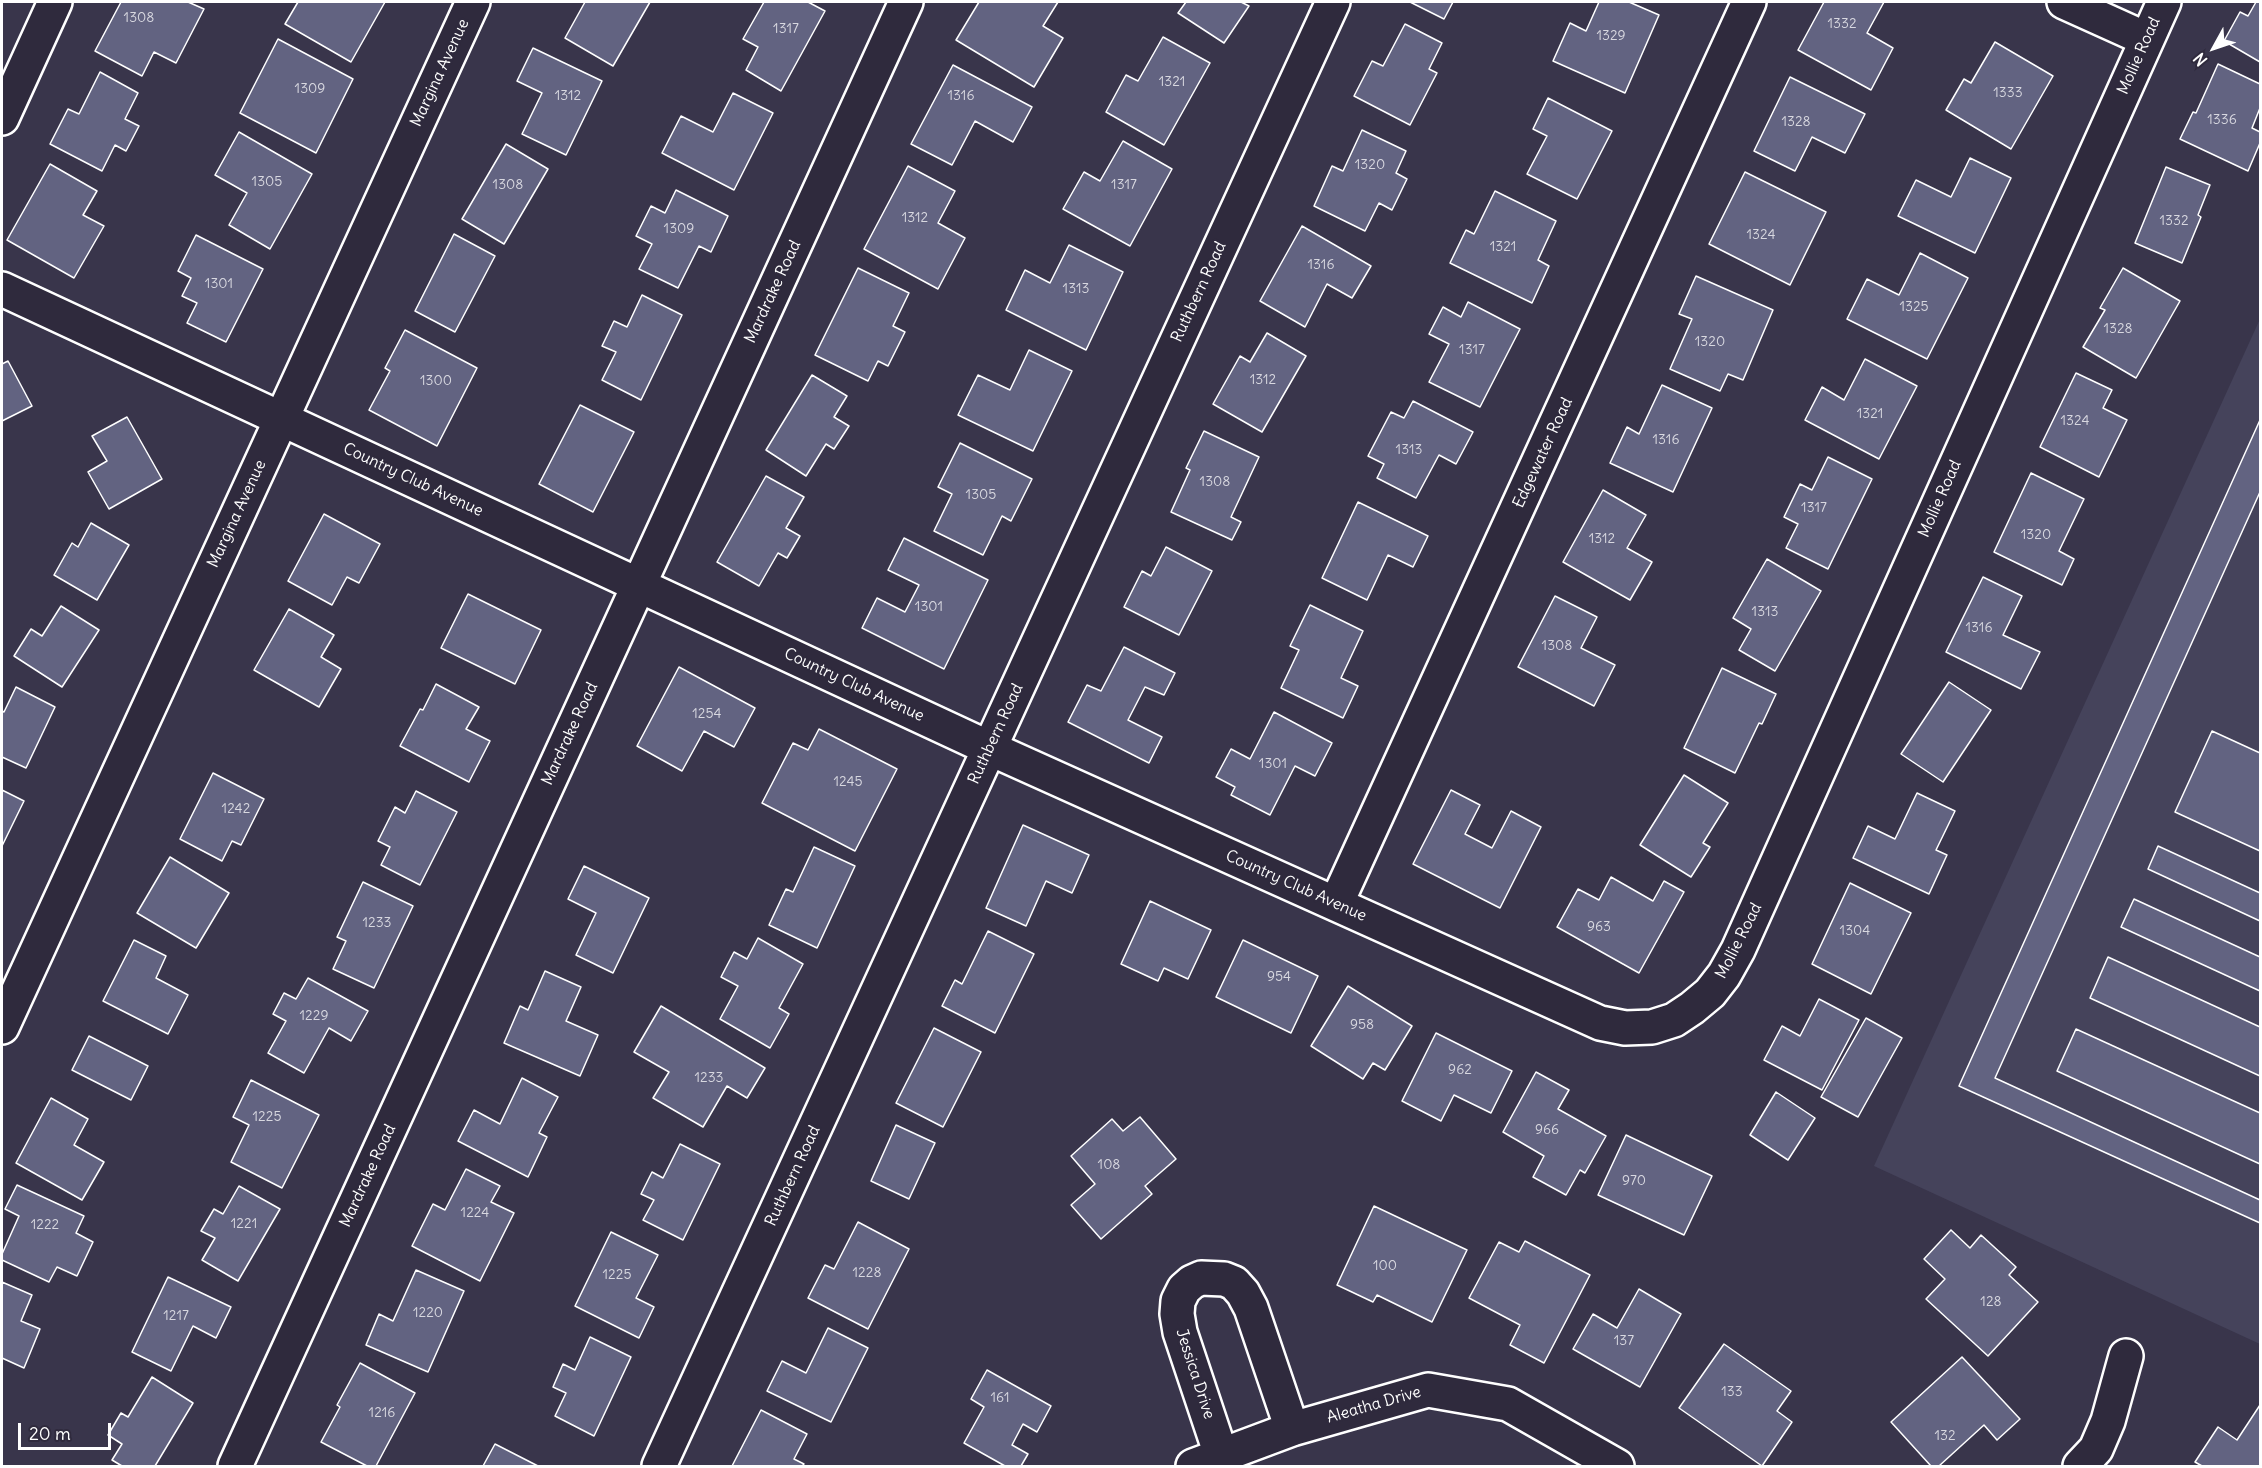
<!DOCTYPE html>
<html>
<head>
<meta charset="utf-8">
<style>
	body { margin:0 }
	#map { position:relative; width:2262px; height:1468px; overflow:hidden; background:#39354b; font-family:Delius,sans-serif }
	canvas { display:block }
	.frame { position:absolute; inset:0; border:3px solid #fff; pointer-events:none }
	.north { position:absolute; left:2184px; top:18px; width:60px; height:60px; -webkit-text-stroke:4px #2f2a3d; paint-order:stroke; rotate:230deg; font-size:16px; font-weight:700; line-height:24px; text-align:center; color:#fff }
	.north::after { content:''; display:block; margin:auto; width:21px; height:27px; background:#fff; clip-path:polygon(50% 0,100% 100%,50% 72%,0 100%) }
	.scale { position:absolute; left:18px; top:1423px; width:93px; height:27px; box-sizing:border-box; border:3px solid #fff; border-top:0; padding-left:8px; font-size:18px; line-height:21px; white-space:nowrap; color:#fff; -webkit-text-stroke:4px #2f2a3d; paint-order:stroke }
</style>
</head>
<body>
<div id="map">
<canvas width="2262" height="1468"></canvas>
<div class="frame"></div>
<div class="north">N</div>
<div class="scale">20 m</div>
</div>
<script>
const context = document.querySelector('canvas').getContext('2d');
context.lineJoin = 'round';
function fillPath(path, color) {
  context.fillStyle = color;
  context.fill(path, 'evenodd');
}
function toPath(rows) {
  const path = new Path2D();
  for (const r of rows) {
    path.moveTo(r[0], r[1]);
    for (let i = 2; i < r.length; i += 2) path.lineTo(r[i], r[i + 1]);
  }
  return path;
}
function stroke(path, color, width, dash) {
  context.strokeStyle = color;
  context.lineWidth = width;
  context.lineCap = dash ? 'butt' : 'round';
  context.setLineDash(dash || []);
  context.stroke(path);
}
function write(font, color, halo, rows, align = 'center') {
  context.font = font + ' Delius,sans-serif';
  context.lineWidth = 4.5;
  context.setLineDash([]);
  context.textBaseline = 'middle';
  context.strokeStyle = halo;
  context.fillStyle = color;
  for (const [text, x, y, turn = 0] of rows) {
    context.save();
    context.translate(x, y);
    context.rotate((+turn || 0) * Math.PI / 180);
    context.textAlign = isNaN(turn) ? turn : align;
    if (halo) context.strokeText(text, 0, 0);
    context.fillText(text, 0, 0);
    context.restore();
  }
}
fillPath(toPath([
	[2260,319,2260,1344,1874,1166]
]), '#45435b');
const building = toPath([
	[121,2,188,2,204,9,176,63,154,52,142,76,95,51,121,2],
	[298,2,385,2,351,62,285,24,298,2],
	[585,2,650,2,613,66,565,38,585,2],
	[764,2,808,2,825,11,781,91,746,70,758,47,743,39,764,2],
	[979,2,1058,2,1043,26,1063,38,1034,87,956,40,979,2],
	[1186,2,1241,2,1249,6,1224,43,1178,13,1186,2],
	[1410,2,1453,2,1444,19,1410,2],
	[1599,2,1629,2,1659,15,1625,93,1553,61,1570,23,1586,31,1599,2],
	[1824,2,1884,2,1867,33,1893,48,1871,90,1798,50,1824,2],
	[2256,2,2260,2,2260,62,2224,41,2240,12,2248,16,2256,2],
	[1405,24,1442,43,1429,69,1437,73,1410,125,1354,96,1372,61,1383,66,1405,24],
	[1163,37,1210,63,1164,145,1106,112,1126,75,1138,81,1163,37],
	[278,39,353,79,316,153,240,113,278,39],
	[1995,42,2053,76,2011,149,1946,110,1964,79,1971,83,1995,42],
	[533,48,602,81,566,155,522,134,542,93,517,81,533,48],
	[2218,64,2260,84,2260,108,2252,128,2260,132,2260,143,2248,171,2180,139,2193,112,2196,113,2218,64],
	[953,65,1032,107,1013,142,975,121,952,165,911,144,953,65],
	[100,72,138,93,125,119,139,126,126,151,115,145,102,171,50,144,68,109,79,114,100,72],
	[1790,77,1865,114,1845,153,1812,137,1795,171,1754,151,1790,77],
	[733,93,773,113,734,190,662,153,681,116,713,132,733,93],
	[1548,98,1612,131,1577,199,1527,174,1547,136,1533,129,1548,98],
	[1362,130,1406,151,1396,173,1407,179,1392,210,1379,203,1365,231,1314,206,1332,166,1343,171,1362,130],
	[239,132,312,174,270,249,229,225,247,193,215,175,239,132],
	[1123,141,1172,169,1130,246,1063,209,1084,172,1100,181,1123,141],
	[506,144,548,169,504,244,462,219,506,144],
	[1970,158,2011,178,1975,253,1898,216,1916,180,1951,197,1970,158],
	[50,164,97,191,83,215,104,226,74,278,7,240,50,164],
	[908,166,955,191,938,223,965,238,938,289,864,249,908,166],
	[2166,167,2210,185,2198,215,2201,217,2182,263,2135,243,2166,167],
	[1745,172,1826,212,1790,285,1709,244,1745,172],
	[676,190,728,216,711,252,699,246,678,288,639,269,652,244,636,236,651,206,665,213,676,190],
	[1495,191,1556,221,1538,260,1549,266,1532,303,1450,263,1466,230,1474,234,1495,191],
	[1302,226,1371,266,1352,298,1327,284,1305,327,1260,301,1302,226],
	[454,234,495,256,455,332,415,311,454,234],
	[196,235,263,269,226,342,187,323,197,303,182,296,191,278,178,271,196,235],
	[1069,245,1123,272,1086,350,1006,310,1025,270,1050,283,1069,245],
	[1920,253,1968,278,1927,359,1847,319,1867,279,1899,295,1920,253],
	[858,268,909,293,893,326,905,332,888,366,878,361,868,381,815,355,858,268],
	[2123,268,2180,301,2136,378,2083,347,2105,310,2100,308,2123,268],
	[1696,276,1773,310,1743,380,1728,374,1720,391,1670,369,1692,319,1679,314,1696,276],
	[642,295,682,315,641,400,602,380,616,352,602,346,614,321,627,327,642,295],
	[1468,302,1520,329,1480,407,1429,382,1449,344,1429,334,1443,307,1461,317,1468,302],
	[405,330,477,368,437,446,369,410,390,371,385,368,405,330],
	[1267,333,1306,356,1262,432,1213,404,1240,356,1250,362,1267,333],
	[1029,350,1072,371,1033,451,958,415,978,375,1010,390,1029,350],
	[1865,359,1917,386,1879,459,1805,420,1822,387,1844,400,1865,359],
	[8,361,32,406,2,421,2,364,8,361],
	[2076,373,2112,390,2103,408,2127,420,2099,477,2040,447,2076,373],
	[812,375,847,396,834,417,849,426,834,449,826,444,806,476,766,450,812,375],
	[1662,385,1712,408,1673,492,1610,463,1627,427,1639,434,1662,385],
	[1413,401,1473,432,1456,464,1439,455,1416,498,1377,478,1384,464,1368,456,1391,412,1404,418,1413,401],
	[580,405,634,432,593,512,539,484,580,405],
	[127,417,162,479,109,509,88,472,107,461,92,436,127,417],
	[2260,420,2260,492,1995,1078,2260,1200,2260,1223,1959,1086,2260,420],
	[1204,431,1259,457,1231,517,1241,522,1232,540,1171,512,1190,470,1186,468,1204,431],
	[960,443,1032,479,1011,521,1002,516,983,555,934,531,952,494,938,487,960,443],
	[1828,457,1872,479,1828,569,1786,548,1798,524,1784,517,1800,484,1812,490,1828,457],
	[2031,473,2084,499,2059,551,2074,559,2062,585,1994,552,2031,473],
	[766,476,804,497,786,528,800,536,787,558,778,553,759,586,717,562,766,476],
	[1603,490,1646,515,1627,548,1652,562,1630,600,1563,562,1603,490],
	[1358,502,1428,536,1413,567,1388,555,1367,600,1322,578,1358,502],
	[324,514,380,544,359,583,347,577,332,605,288,581,324,514],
	[91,523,129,545,97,600,54,575,72,543,78,547,91,523],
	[904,538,988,580,944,669,862,628,877,598,905,612,919,585,888,570,904,538],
	[1166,547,1212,571,1179,635,1124,607,1142,571,1151,576,1166,547],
	[1767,559,1821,591,1775,671,1739,650,1751,629,1733,618,1767,559],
	[1983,577,2022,596,2003,635,2040,652,2021,689,1946,652,1983,577],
	[468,594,541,630,515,684,441,648,468,594],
	[1555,596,1597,617,1581,648,1615,665,1594,706,1518,667,1555,596],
	[1310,605,1363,631,1341,678,1358,686,1343,718,1281,688,1299,650,1290,646,1310,605],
	[61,606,99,630,62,687,14,656,31,629,42,636,61,606],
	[289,609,334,635,321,657,341,669,319,707,254,670,289,609],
	[1124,647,1175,673,1164,695,1145,687,1128,720,1162,737,1149,763,1068,722,1087,685,1101,691,1124,647],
	[679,667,755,708,734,747,704,731,682,771,637,746,679,667],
	[1722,668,1776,694,1762,724,1759,723,1735,773,1684,748,1722,668],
	[1949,682,1991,710,1943,782,1901,754,1949,682],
	[436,684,479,707,466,729,490,741,469,782,400,746,420,709,423,710,436,684],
	[16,687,55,707,26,768,2,757,2,711,4,712,16,687],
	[1274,712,1332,743,1315,776,1295,766,1270,815,1231,795,1235,787,1216,777,1231,749,1250,759,1274,712],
	[819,729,897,769,855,851,762,803,793,743,808,750,819,729],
	[2212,731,2260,753,2260,851,2175,812,2212,731],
	[213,773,264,799,241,845,232,841,222,861,180,839,213,773],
	[1684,775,1728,803,1703,843,1710,847,1691,877,1640,845,1684,775],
	[2,790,24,801,2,846,2,790],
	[1451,790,1480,805,1465,834,1492,848,1511,811,1541,827,1500,908,1413,864,1451,790],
	[416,791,457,812,420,885,381,865,390,847,378,841,395,807,405,813,416,791],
	[1917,793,1955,811,1936,850,1947,855,1929,894,1853,858,1868,826,1895,839,1917,793],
	[1023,825,1089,855,1072,893,1046,881,1026,926,986,908,1023,825],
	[2158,846,2260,893,2260,921,2148,869,2158,846],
	[814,847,855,866,817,948,769,925,786,889,793,892,814,847],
	[170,857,229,893,196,948,137,913,170,857],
	[584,866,649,898,613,973,576,955,596,913,568,899,584,866],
	[1611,877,1653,901,1664,881,1684,892,1639,973,1557,927,1578,889,1599,900,1611,877],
	[363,882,413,906,374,988,333,969,346,941,337,937,363,882],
	[1850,883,1911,913,1871,994,1812,964,1850,883],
	[2134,899,2260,957,2260,991,2121,927,2134,899],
	[1150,901,1211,930,1188,979,1164,968,1158,981,1121,964,1150,901],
	[988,931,1034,954,995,1033,942,1006,955,980,962,984,988,931],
	[758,938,803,964,779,1008,789,1014,770,1048,720,1019,738,986,721,977,734,952,747,959,758,938],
	[134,940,166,956,156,978,188,995,168,1034,103,1001,134,940],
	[1243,940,1318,976,1291,1033,1216,997,1243,940],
	[2108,957,2260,1027,2260,1076,2090,998,2108,957],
	[545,971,581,987,566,1021,598,1035,580,1076,504,1043,520,1006,528,1010,545,971],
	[308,978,368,1011,351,1041,329,1028,304,1073,268,1053,286,1021,273,1014,284,993,296,999,308,978],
	[1348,986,1412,1026,1385,1070,1373,1063,1363,1079,1311,1046,1348,986],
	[1819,999,1859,1020,1822,1090,1764,1060,1782,1026,1800,1036,1819,999],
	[661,1006,765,1068,747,1098,727,1086,703,1127,653,1098,669,1072,634,1052,661,1006],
	[1866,1018,1902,1038,1858,1117,1821,1097,1866,1018],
	[934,1028,981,1052,943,1127,896,1103,934,1028],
	[2076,1029,2260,1113,2260,1164,2057,1071,2076,1029],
	[1436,1033,1512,1071,1491,1113,1454,1095,1441,1121,1402,1101,1436,1033],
	[89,1036,148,1066,131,1100,72,1070,89,1036],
	[1536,1072,1569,1090,1558,1109,1606,1136,1585,1173,1580,1170,1566,1195,1533,1177,1544,1156,1503,1132,1536,1072],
	[522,1078,558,1097,539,1133,547,1137,528,1177,458,1141,474,1110,500,1124,522,1078],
	[251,1080,319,1115,282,1188,231,1162,249,1125,233,1117,251,1080],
	[1776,1092,1815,1118,1788,1160,1750,1135,1776,1092],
	[51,1098,88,1119,74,1145,104,1162,82,1200,16,1163,51,1098],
	[1140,1117,1176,1159,1145,1186,1152,1194,1101,1239,1071,1205,1095,1184,1071,1156,1112,1119,1123,1131,1140,1117],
	[896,1125,935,1143,909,1199,871,1181,896,1125],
	[1626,1135,1712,1176,1684,1235,1598,1195,1626,1135],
	[680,1144,720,1164,683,1240,643,1220,654,1200,641,1194,652,1172,663,1178,680,1144],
	[466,1169,500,1186,491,1202,514,1213,480,1281,412,1246,433,1204,445,1210,466,1169],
	[17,1185,84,1216,76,1233,93,1242,77,1276,57,1267,49,1282,2,1260,2,1254,19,1216,5,1209,17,1185],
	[239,1186,280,1209,238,1281,202,1260,215,1238,201,1231,214,1209,223,1214,239,1186],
	[1374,1206,1467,1250,1432,1322,1377,1295,1373,1302,1337,1285,1374,1206],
	[858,1222,909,1249,868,1329,808,1298,825,1265,834,1269,858,1222],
	[1951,1230,1970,1248,1981,1235,2016,1267,2009,1275,2038,1302,1988,1356,1926,1299,1945,1279,1924,1259,1951,1230],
	[611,1232,658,1255,636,1298,654,1307,639,1338,575,1306,611,1232],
	[1525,1241,1590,1275,1544,1363,1510,1345,1520,1325,1469,1298,1499,1242,1519,1252,1525,1241],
	[416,1270,464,1291,428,1372,366,1345,379,1314,393,1321,416,1270],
	[168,1277,231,1307,216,1338,193,1326,171,1371,132,1352,168,1277],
	[2,1282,32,1295,21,1321,40,1329,24,1368,2,1358,2,1282],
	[1639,1289,1681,1314,1640,1387,1573,1349,1593,1314,1617,1328,1639,1289],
	[828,1328,868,1348,831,1422,767,1391,782,1361,806,1373,828,1328],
	[590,1337,631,1357,594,1436,555,1416,566,1393,553,1387,563,1364,575,1370,590,1337],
	[1724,1344,1791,1391,1777,1411,1792,1422,1762,1466,1679,1408,1724,1344],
	[1962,1357,2020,1419,1997,1440,1984,1425,1939,1466,1931,1466,1891,1422,1962,1357],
	[360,1363,415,1393,376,1466,367,1466,321,1442,340,1407,337,1405,360,1363],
	[987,1370,1051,1406,1037,1432,1023,1424,1012,1445,1028,1454,1021,1466,1005,1466,964,1443,984,1407,971,1399,987,1370],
	[152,1377,193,1403,155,1466,122,1466,112,1460,122,1444,108,1435,121,1413,128,1417,152,1377],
	[2260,1405,2260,1466,2202,1466,2195,1462,2218,1427,2237,1440,2260,1405],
	[761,1410,807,1434,794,1459,804,1464,802,1466,732,1466,761,1410],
	[495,1444,538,1466,483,1466,495,1444]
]);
fillPath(building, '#626381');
stroke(building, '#fff', 1.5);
const minor = toPath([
	[2064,2,2146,39],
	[2,118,55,2],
	[2,289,989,748,1600,1023,1625,1028,1652,1027,1674,1020,1692,1008,1710,993,1724,975,1738,950,2164,2],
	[1336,904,1749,2],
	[2,1027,473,2],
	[1221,1455,1180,1332,1177,1314,1178,1301,1184,1289,1192,1282,1201,1278,1224,1279,1234,1283,1243,1293,1251,1308,1292,1429],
	[235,1466,906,2],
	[659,1466,1333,2],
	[1193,1466,1292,1429,1428,1390,1508,1404,1617,1466],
	[2080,1466,2096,1449,2108,1421,2126,1356]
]);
stroke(minor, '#fff', 38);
stroke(minor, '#2f2a3d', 33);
write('14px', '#d8d8e0', null, [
	["1308",139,18],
	["1332",1842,24],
	["1317",786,29],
	["1329",1611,36],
	["1321",1172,82],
	["1309",310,89],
	["1333",2008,93],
	["1312",568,96],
	["1316",961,96],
	["1336",2222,120],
	["1328",1796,122],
	["1320",1370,165],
	["1305",267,182],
	["1308",508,185],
	["1317",1124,185],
	["1312",915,218],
	["1332",2174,221],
	["1309",679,229],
	["1324",1761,235],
	["1321",1503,247],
	["1316",1321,265],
	["1301",219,284],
	["1313",1076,289],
	["1325",1914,307],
	["1328",2118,329],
	["1320",1710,342],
	["1317",1472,350],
	["1312",1263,380],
	["1300",436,381],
	["1321",1870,414],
	["1324",2075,421],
	["1316",1666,440],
	["1313",1409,450],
	["1308",1215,482],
	["1305",981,495],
	["1317",1814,508],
	["1320",2036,535],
	["1312",1602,539],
	["1301",929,607],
	["1313",1765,612],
	["1316",1979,628],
	["1308",1557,646],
	["1254",707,714],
	["1301",1273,764],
	["1245",848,782],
	["1242",236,809],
	["1233",377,923],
	["963",1599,927],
	["1304",1855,931],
	["954",1279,977],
	["1229",314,1016],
	["958",1362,1025],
	["962",1460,1070],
	["1233",709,1078],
	["1225",267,1117],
	["966",1547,1130],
	["108",1109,1165],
	["970",1634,1181],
	["1224",475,1213],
	["1221",244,1224],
	["1222",45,1225],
	["100",1385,1266],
	["1228",867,1273],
	["1225",617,1275],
	["128",1991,1302],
	["1220",428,1313],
	["1217",176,1316],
	["137",1624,1341],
	["133",1732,1392],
	["161",1000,1398],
	["1216",382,1413],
	["132",1945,1436]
]);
write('16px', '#fff', '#2f2a3d', [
	["Mollie Road",2139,56,-66],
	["Margina Avenue",440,73,-65],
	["Mardrake Road",773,292,-65],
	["Ruthbern Road",1199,292,-65],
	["Edgewater Road",1543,453,-65],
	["Country Club Avenue",413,480,25],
	["Mollie Road",1940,499,-66],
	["Margina Avenue",237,514,-65],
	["Country Club Avenue",854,685,25],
	["Mardrake Road",570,734,-65],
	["Ruthbern Road",996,734,-65],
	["Country Club Avenue",1296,886,24],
	["Mollie Road",1739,941,-63],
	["Mardrake Road",368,1176,-65],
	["Ruthbern Road",793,1176,-65],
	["Jessica Drive",1195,1374,72],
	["Aleatha Drive",1374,1405,-16]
]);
</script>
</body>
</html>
